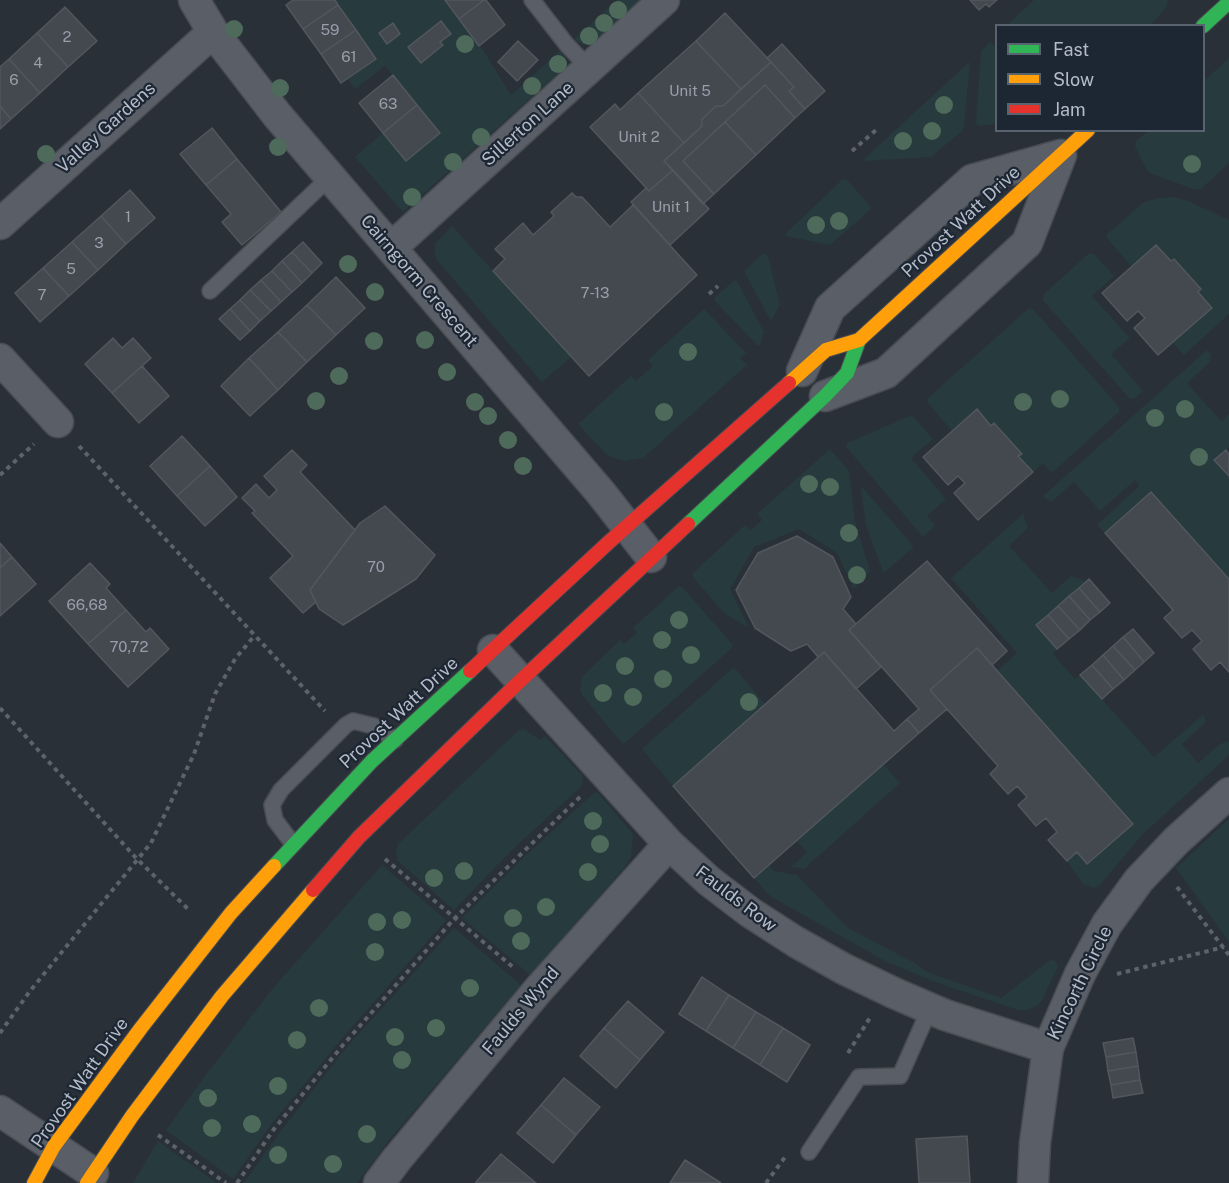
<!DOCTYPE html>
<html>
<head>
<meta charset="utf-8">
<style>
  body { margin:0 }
  #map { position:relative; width:1229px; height:1183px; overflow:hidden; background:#2a3038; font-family:"Public Sans",sans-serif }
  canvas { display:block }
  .legend { position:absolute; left:995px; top:24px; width:210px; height:108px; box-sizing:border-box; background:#1d2633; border:2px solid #59626f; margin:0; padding:8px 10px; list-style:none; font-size:18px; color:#b4bcc9 }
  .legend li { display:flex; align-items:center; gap:12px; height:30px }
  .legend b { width:30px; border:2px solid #59626f }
</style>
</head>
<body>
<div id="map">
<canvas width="1229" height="1183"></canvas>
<ul class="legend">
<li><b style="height:8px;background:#30b455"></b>Fast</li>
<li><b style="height:8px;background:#ff9f0a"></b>Slow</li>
<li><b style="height:8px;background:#e5322d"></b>Jam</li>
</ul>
</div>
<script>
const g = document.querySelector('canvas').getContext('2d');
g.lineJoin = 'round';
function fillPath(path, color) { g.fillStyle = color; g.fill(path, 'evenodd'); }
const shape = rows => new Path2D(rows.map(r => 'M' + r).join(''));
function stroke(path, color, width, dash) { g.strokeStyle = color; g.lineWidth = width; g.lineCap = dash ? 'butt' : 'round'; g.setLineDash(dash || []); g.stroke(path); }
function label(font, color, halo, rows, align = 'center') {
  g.font = font + ' "Public Sans",sans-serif'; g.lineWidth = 4.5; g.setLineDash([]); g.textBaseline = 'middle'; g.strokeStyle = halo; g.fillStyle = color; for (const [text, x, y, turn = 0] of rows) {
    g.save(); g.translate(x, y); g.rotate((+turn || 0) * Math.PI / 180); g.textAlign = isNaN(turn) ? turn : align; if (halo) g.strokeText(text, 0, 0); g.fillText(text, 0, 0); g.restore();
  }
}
const green = shape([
  [335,0,445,0,483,50,511,95,560,51,565,57,566,64,563,69,403,212,355,157,383,133,406,161,440,133,385,66,355,89,348,79,376,58],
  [617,0,641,0,593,43,583,45,575,40,574,39],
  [1034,0,1168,0,1166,8,1150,25,1007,25],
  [990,42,996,47,996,124,979,126,976,124,981,51],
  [1229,58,1229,163,1201,189,1196,190,1152,174,1147,170,1135,146,1136,141,1148,131,1204,130,1204,81],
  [968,63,970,63,964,127,962,131,931,157,862,161],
  [842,180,847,180,871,207,870,210,830,245,786,236,786,233],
  [1173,197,1188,201,1229,220,1229,314,1184,355,1173,343,1212,308,1198,292,1201,289,1174,259,1171,261,1157,245,1132,267,1107,238,1107,234,1144,202,1158,198],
  [452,226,571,357,542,382,437,260,435,253,435,244],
  [764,253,768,256,780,305,771,321,745,273,745,270],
  [1088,254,1094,254,1114,276,1092,296,1130,338,1111,354,1143,391,1134,399,1129,398,1043,300,1044,294],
  [734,281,737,281,764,332,760,345,757,345,715,301,715,297],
  [704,309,746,353,740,358,747,365,643,458,624,461,607,455,578,424,631,376,636,381,653,366,648,360],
  [1028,309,1033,309,1119,407,1119,412,1054,471,1050,471,1043,463,1033,472,1018,456,1021,454,995,423,991,426,977,410,952,431,928,403,928,398],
  [1207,350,1211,355,1210,362,1187,383,1221,421,1229,414,1229,447,1214,460,1229,476,1229,579,1151,492,1105,533,1097,525,1139,486,1135,480,1100,511,1074,482,1051,502,1043,496],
  [912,415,933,439,911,458,946,499,927,516,935,526,923,537,846,447,847,443],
  [830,449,849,471,855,522,870,571,854,589,837,553,799,529,754,547,730,589,748,626,747,627,724,613,693,577,693,573,745,525,751,530,762,520,757,514],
  [863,488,914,547,885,572,883,572,866,525,861,489],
  [1023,514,1028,528,1009,546,1052,593,1071,576,1086,581,1037,625,1057,649,1053,654,1075,679,1080,675,1154,757,1203,715,1205,718,1205,723,1182,744,1198,763,1220,744,1229,741,1229,755,1142,835,1101,884,1093,888,1083,884,1067,861,1077,852,1087,864,1132,823,997,671,1017,653,951,578],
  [678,587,682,587,733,645,732,648,625,743,622,743,582,695,580,689,582,677,620,640,624,644,637,633,633,628],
  [734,667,765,704,673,786,642,749],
  [524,729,540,740,545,736,582,775,583,781,581,787,515,847,454,910,398,861,396,853,398,844,518,731],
  [883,764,900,783,804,869,793,867,792,866,807,852,796,840],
  [595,792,600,795,633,834,631,857,624,868,530,975,462,918,525,856],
  [1229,819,1229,942,1176,868],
  [382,865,446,920,339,1042,270,1126,233,1179,166,1130,205,1076,274,987],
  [768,865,774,871,797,875,848,928,913,962,927,972,1001,998,1050,960,1055,961,1058,966,1042,1000,1038,1005,1028,1010,1018,1010,935,982,885,961,770,896,754,878],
  [454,928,521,985,390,1139,357,1183,244,1183,280,1132,346,1048],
  [158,1141,217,1183,133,1183]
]);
const building = shape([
  [293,0,335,0,338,5,303,29,286,5,293,0],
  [445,0,484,0,459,19,445,0],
  [484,0,486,0,505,25,479,46,459,19,484,0],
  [970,0,997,0,989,7,986,4,979,10,970,0],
  [338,5,356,30,321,54,303,29,338,5],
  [65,7,97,41,68,67,37,33,65,7],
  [725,13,771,62,741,89,696,41,725,13],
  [441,21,451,34,440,42,443,45,421,63,408,47,441,21],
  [393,23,400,34,387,44,379,33,393,23],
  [356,30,376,59,341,83,321,54,356,30],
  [37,33,68,67,40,93,9,59,37,33],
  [518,41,538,60,517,81,498,62,518,41],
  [696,41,741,89,723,106,716,106,702,119,702,126,684,143,638,93,696,41],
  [782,44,825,91,805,109,789,91,794,87,767,58,782,44],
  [9,59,40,93,11,119,0,106,0,67,9,59],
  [771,62,794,87,789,91,805,109,795,118,765,85,683,161,714,194,703,204,664,161,702,126,702,119,716,106,723,106,771,62],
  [393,75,417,105,383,133,359,103,393,75],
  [765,85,795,118,756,155,725,122,765,85],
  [638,93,684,143,664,161,673,170,649,191,590,127,615,104,620,110,638,93],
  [417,105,440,133,406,161,383,133,417,105],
  [0,106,11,119,0,129,0,106],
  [725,122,756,155,714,194,683,161,725,122],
  [212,128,237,159,206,185,180,154,212,128],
  [237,159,281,212,242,245,222,222,231,214,206,185,237,159],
  [673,170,709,209,670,245,631,202,646,188,649,191,673,170],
  [130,190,155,218,126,244,101,216,130,190],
  [572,193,576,197,582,197,610,227,633,205,697,275,589,376,493,271,505,259,495,249,523,223,533,235,554,216,551,212,572,193],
  [101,216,126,244,98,270,72,242,101,216],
  [72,242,98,270,69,296,43,268,72,242],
  [303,242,322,263,312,273,292,252,303,242],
  [1156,245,1171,261,1174,259,1201,289,1198,292,1212,308,1158,355,1134,328,1145,318,1138,311,1127,321,1102,293,1156,245],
  [292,252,312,273,302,283,282,261,292,252],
  [282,261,302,283,292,292,272,271,282,261],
  [43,268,69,296,40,322,15,293,43,268],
  [272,271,292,292,281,302,261,280,272,271],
  [336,277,365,308,336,335,307,305,336,277],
  [261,280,281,302,271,311,250,290,261,280],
  [250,290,271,311,260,321,240,300,250,290],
  [240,300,260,321,250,331,230,309,240,300],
  [307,305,336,335,307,362,278,332,307,305],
  [230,309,250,331,240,340,219,319,230,309],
  [278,332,307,362,278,390,249,358,278,332],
  [113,338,122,348,133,338,151,358,112,393,85,364,113,338],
  [249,358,278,390,250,416,221,386,249,358],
  [142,366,169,396,139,423,112,393,142,366],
  [977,409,991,426,994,423,1022,454,1018,456,1033,472,978,520,954,493,965,483,958,476,948,485,923,457,977,409],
  [182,436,210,466,177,496,150,466,182,436],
  [292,450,307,465,300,472,355,530,310,590,316,602,303,613,270,578,293,556,252,513,255,511,242,498,256,484,269,498,277,490,264,476,292,450],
  [1226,450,1229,454,1229,476,1214,460,1226,450],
  [210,466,237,497,205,526,177,496,210,466],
  [1151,492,1229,579,1229,672,1220,662,1211,670,1193,649,1202,641,1192,630,1182,638,1164,618,1173,610,1105,533,1151,492],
  [385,506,435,555,416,579,343,625,319,609,310,590,360,523,385,506],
  [797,536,833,557,851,597,843,609,856,624,849,630,881,667,856,689,824,652,818,657,807,644,791,651,755,628,736,590,758,553,797,536],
  [0,543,12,557,0,568,0,543],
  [12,557,36,584,0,616,0,568,12,557],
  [927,561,1007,651,992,665,977,648,930,690,947,709,919,733,907,719,919,709,849,630,927,561],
  [90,563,110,584,106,588,126,610,88,644,49,601,90,563],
  [1089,579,1110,603,1100,612,1079,588,1089,579],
  [1079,588,1100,612,1090,620,1069,596,1079,588],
  [1069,596,1090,620,1080,630,1058,606,1069,596],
  [1058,606,1080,630,1069,639,1048,615,1058,606],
  [126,610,146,632,150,628,169,649,128,687,88,644,126,610],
  [1048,615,1069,639,1057,649,1036,625,1048,615],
  [1133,629,1154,653,1144,662,1123,637,1133,629],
  [1123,637,1144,662,1135,670,1113,646,1123,637],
  [1113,646,1135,670,1124,680,1103,655,1113,646],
  [977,648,1133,824,1087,864,1077,852,1067,861,1048,840,1057,832,1046,818,1036,826,1018,805,1027,797,1017,786,1008,794,990,774,998,766,930,690,977,648],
  [824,652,894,731,907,719,919,733,754,878,673,786,824,652],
  [1103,655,1124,680,1113,689,1092,665,1103,655],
  [1092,665,1113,689,1102,699,1080,675,1092,665],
  [702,977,729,995,706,1031,679,1014,702,977],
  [729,995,756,1012,733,1048,706,1031,729,995],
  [628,1001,664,1032,640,1060,604,1028,628,1001],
  [756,1012,783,1028,760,1065,733,1048,756,1012],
  [604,1028,640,1060,616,1088,580,1056,604,1028],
  [783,1028,810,1045,787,1082,760,1065,783,1028],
  [1133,1038,1136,1052,1106,1057,1103,1043,1133,1038],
  [1136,1052,1138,1066,1108,1071,1106,1057,1136,1052],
  [1138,1066,1140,1080,1111,1085,1108,1071,1138,1066],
  [564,1078,600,1107,576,1135,541,1105,564,1078],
  [1140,1080,1143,1093,1113,1098,1111,1085,1140,1080],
  [541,1105,576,1135,553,1163,517,1133,541,1105],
  [967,1136,970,1183,919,1183,916,1139,967,1136],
  [501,1154,536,1183,478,1183,476,1182,501,1154],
  [685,1160,721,1183,670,1183,685,1160]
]);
const path = shape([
  [852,151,876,130],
  [709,294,718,286],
  [79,446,325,711],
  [0,475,34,444],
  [0,708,137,859,190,911],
  [385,859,514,968],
  [1177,887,1229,955],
  [1117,974,1224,947],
  [0,1033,30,991,151,843,194,754,215,694,235,659,255,635],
  [848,1053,871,1016],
  [158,1135,226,1183],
  [237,1183,274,1129,343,1045,454,919,582,795],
  [766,1183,785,1157]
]);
const lane = shape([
  [532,0,567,45,589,68],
  [210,291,330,177],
  [293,844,275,820,272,805,281,790,346,725,353,721,374,726,395,740],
  [809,1152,859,1077,900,1076,930,1008]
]);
const street = shape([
  [194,0,213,32,277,115,601,493,651,557],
  [0,224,213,32],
  [391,248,664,0],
  [0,359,58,422],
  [802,371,830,308,972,180,1061,155],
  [825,396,886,373,1027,243,1061,155],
  [493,650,669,844,709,881,751,913,796,942,844,969,894,993,945,1015,1048,1048],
  [0,1111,93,1173],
  [379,1183,397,1159,539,989,669,844],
  [1033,1183,1035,1143,1048,1048,1080,974,1107,924,1139,880,1176,841,1229,793]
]);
const fast = shape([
  [1203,26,1229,2],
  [688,524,825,396,847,373,859,340],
  [274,866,372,761,470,671]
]);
const slow = shape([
  [789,383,826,350,859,340,1088,130],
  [34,1183,54,1146,141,1028,231,913,274,866],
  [87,1183,132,1116,222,996,313,890]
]);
const jam = shape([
  [470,671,609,542,789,383],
  [313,890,359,837,521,680,688,524]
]);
const trees = [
  [618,10],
  [604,23],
  [234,29],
  [589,36],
  [465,44],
  [558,64],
  [532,86],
  [280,88],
  [944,105],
  [932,131],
  [481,137],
  [903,141],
  [278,147],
  [46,154],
  [453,162],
  [1192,164],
  [412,197],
  [839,221],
  [816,225],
  [348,264],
  [375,292],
  [425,340],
  [374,341],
  [688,352],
  [447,372],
  [339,376],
  [1060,399],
  [316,401],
  [475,402],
  [1023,402],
  [1185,409],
  [664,412],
  [488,416],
  [1155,418],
  [508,440],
  [1199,457],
  [523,466],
  [809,484],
  [830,487],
  [849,533],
  [857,575],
  [679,620],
  [662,640],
  [691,655],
  [625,666],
  [663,679],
  [603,693],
  [633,697],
  [749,702],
  [593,821],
  [600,844],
  [464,871],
  [588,872],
  [434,878],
  [546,907],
  [513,918],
  [402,920],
  [377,922],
  [521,941],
  [375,952],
  [470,988],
  [319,1008],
  [436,1028],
  [395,1037],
  [297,1040],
  [402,1060],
  [278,1086],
  [208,1098],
  [252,1124],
  [212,1128],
  [367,1134],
  [278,1155],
  [333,1164]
];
const numberNames = [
  ["59",330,30],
  ["2",67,37],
  ["61",349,57],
  ["4",38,63],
  ["6",14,80],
  ["Unit 5",690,91],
  ["63",388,104],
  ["Unit 2",639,137],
  ["Unit 1",671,207],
  ["1",128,217],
  ["3",99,243],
  ["5",71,269],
  ["7-13",595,293],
  ["7",42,295],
  ["70",376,567],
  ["66,68",87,605],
  ["70,72",129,647]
];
const streetNames = [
  ["Sillerton Lane",528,124,-42],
  ["Valley Gardens",106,128,-42],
  ["Provost Watt Drive",961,222,-43],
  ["Cairngorm Crescent",419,281,49],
  ["Provost Watt Drive",399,713,-43],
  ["Faulds Row",736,899,37],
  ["Kincorth Circle",1080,983,-64],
  ["Faulds Wynd",521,1011,-50],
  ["Provost Watt Drive",80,1083,-55]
];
fillPath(green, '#273a3e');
fillPath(building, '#444950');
stroke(building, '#52575f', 1.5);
stroke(lane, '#484c53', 18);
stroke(street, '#484c53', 33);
stroke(fast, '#484c53', 16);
stroke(slow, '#484c53', 16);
stroke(jam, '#484c53', 16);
stroke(path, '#5d636a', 4, [4.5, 4.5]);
stroke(lane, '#5a5e66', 15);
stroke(street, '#5a5e66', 30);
stroke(fast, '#30b455', 14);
stroke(slow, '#ff9f0a', 14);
stroke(jam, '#e5322d', 14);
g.fillStyle = '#4e6a5a';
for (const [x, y] of trees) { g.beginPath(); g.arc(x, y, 9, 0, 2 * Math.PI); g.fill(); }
label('15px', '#989fab', null, numberNames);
label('18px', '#b4bcc9', '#1d2633', streetNames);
</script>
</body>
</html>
